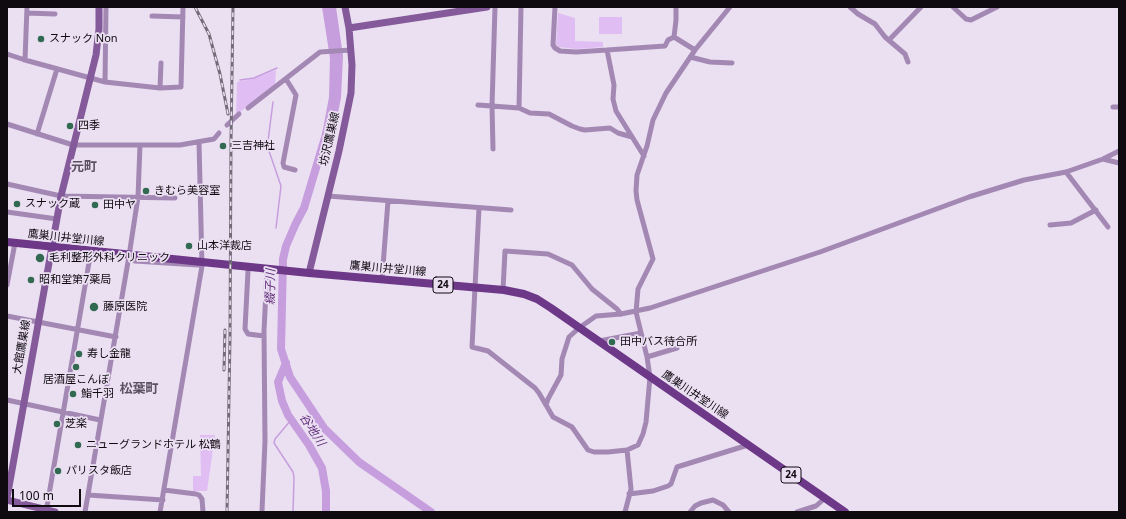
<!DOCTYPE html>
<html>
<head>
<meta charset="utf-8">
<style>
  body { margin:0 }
  #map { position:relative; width:1126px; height:519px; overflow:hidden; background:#ebdff2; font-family:"Noto Sans",sans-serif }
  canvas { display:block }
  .frame { position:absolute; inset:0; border:8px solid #0e0a10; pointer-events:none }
  .scale { position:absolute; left:12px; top:489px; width:69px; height:18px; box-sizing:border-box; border:2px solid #0e0a10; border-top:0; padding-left:5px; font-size:12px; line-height:14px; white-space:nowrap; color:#0e0a10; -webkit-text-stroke:3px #ebdff2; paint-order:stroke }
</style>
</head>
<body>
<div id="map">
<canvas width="1126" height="519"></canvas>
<div class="frame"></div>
<div class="scale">100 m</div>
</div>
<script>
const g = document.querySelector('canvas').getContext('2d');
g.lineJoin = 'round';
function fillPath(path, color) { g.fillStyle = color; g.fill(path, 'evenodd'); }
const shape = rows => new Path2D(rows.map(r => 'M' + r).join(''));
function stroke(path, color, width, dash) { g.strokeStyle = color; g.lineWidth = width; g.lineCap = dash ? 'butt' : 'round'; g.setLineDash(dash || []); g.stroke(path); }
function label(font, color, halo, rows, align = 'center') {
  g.font = font + ' "Noto Sans","Noto Sans JP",sans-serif'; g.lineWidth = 3.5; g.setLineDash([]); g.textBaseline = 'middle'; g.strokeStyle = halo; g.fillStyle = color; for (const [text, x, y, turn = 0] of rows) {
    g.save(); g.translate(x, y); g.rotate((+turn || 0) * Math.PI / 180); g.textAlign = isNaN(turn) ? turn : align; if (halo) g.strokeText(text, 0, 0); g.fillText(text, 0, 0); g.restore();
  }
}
const green = shape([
  [558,13,575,18,575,41,603,42,603,47,576,49,558,47,556,44],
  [599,17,622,17,622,34,599,34],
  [276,70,275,85,236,115,237,82,255,78],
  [200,435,215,435,207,491,193,491,193,476,201,476]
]);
const water = shape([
  [322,7,336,7,343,56,341,98,332,142,321,140,329,97,330,58]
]);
const stream = shape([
  [240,80,254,78,277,68],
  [273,102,268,141,269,151,281,186,276,228],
  [291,420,275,439,274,443,293,472,294,478,293,512]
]);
const river = shape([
  [327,131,304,208,296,223,286,246,283,259,281,349,290,377,324,428,359,462,431,512],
  [286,363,278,382,282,401,288,415,309,445,322,468,326,491,326,512]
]);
const street = shape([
  [555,7,553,45,555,48,560,51,576,52,607,50,614,85,613,99,616,111,644,156],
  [676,7,676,20,674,37,695,50],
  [850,7,858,14,875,24,885,37,905,54,908,62],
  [953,7,966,19,971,20,997,7],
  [27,13,55,14],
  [152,16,183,17],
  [889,40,921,7],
  [607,50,665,46,668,40,674,37],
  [7,54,25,60,105,82,160,88,181,87,183,7],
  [690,57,710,62,732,63],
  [25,60,27,7],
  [286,79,296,95,283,163,284,167,295,170],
  [105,82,106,7],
  [160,88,161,63],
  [478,105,519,108,521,7],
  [1113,107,1119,107],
  [248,108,320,52,351,50],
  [519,108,530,113,549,114,572,126,580,129,585,130,610,128,618,133,632,137],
  [7,124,73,145,180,145,214,139,219,133],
  [227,125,239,114],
  [37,134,57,69],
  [493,149,492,106,495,7],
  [1103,159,1119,163],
  [1066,172,1108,227],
  [7,184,61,196,175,198],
  [328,196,511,210],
  [479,208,472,347,488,351,535,388,539,393,553,417,572,427,588,450,594,452,608,452,627,450,638,445,643,434,646,422,650,377,647,357,636,312,638,289,653,259,637,200,636,191,637,175,647,146,653,120,666,93,695,50,730,7],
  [7,212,57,219],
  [1050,225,1071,223,1096,210],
  [129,256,135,261,198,265],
  [248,271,245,329,248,334,264,336],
  [382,279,388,201],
  [7,285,15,243],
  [503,290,505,251,548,254,572,265,592,289,617,309,621,314],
  [7,316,116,337],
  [599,341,641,333],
  [647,357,677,348],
  [7,400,100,420],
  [546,405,548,399,561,375,562,359,569,337,579,328,596,316,621,314,650,308,820,252,969,197,1024,180,1066,172,1103,159,1119,151],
  [164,490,196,494,199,495,202,499,203,512],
  [629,494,653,491,668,486,671,484,677,467,748,445],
  [88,495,163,500],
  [262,511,265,441,264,331,267,269],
  [46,512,91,251],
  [85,512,129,256,138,197,140,145],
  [160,512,202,266,199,142],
  [625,512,631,489,627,450],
  [690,512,695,506,701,503,713,500,723,505,729,512],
  [797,512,816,506,825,498]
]);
const secondary = shape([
  [349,28,487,7],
  [309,273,339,151,351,93,352,65,349,28,345,7],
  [7,498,61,196,96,55,99,29,99,7],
  [7,500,55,512]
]);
const primary = shape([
  [7,242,309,273,504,290,524,294,537,299,551,308,845,512]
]);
const rail = shape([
  [195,7,209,34,220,74,228,114],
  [224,370,225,330],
  [227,512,230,337,231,141,233,7]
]);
const markers = [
  [41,39,4,"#316a51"],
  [70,126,4,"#316a51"],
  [223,146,4,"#316a51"],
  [146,191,4,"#316a51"],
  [17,204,4,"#316a51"],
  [95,205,4,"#316a51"],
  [189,246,4,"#316a51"],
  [40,258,5,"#316a51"],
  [31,280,4,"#316a51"],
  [94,307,5,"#316a51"],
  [612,342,4,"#316a51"],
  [79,354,4,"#316a51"],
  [76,367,4,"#316a51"],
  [73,394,4,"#316a51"],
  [57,424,4,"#316a51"],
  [78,445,4,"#316a51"],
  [58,471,4,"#316a51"]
];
const shields = [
  [443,285,20],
  [791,475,20]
];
const shieldNames = [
  ["24",443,285],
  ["24",791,475]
];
const poiNames = [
  ["スナック Non",49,39],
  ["四季",78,126],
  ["三吉神社",231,146],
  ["きむら美容室",154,191],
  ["スナック蔵",25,204],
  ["田中ヤ",103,205],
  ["山本洋裁店",197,246],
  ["毛利整形外科クリニック",49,258],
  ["昭和堂第7薬局",39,280],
  ["藤原医院",103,307],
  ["田中バス待合所",620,342],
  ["寿し金龍",87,354],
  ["居酒屋こんぼ",76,380,"center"],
  ["鮨千羽",81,394],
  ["芝楽",65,424],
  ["ニューグランドホテル 松鶴",86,445],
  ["パリスタ飯店",66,471]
];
const streetNames = [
  ["坊沢鷹巣線",330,139,-77],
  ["鷹巣川井堂川線",66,238,6],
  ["鷹巣川井堂川線",388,269,5],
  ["大館鷹巣線",22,347,-80],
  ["鷹巣川井堂川線",695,395,34]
];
const waterNames = [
  ["綴子川",271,287,-89],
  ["谷地川",312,430,57]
];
const quarterNames = [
  ["元町",84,167],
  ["松葉町",139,389]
];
fillPath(green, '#e0bef3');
fillPath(water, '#c79edd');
stroke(stream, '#c79edd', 1.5);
stroke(river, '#c79edd', 8);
stroke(street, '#a488b4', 5);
stroke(secondary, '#845a9a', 7);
stroke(primary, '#6d3887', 8);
stroke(rail, '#736c78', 3);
stroke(rail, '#ebdff2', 1.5, [4.5]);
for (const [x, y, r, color] of markers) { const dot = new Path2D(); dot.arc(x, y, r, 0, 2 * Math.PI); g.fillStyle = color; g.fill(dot); stroke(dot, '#ebdff2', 1.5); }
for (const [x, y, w] of shields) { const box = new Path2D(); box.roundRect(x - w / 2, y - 8, w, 16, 3); g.fillStyle = '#ebdff2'; g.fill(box); stroke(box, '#0e0a10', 1); }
label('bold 10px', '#0e0a10', null, shieldNames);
label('11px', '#0e0a10', '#ebdff2', poiNames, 'left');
label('11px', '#0e0a10', '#ebdff2', streetNames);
label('italic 12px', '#63317b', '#ebdff2', waterNames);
label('bold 13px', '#5b5161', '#ebdff2', quarterNames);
</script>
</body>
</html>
